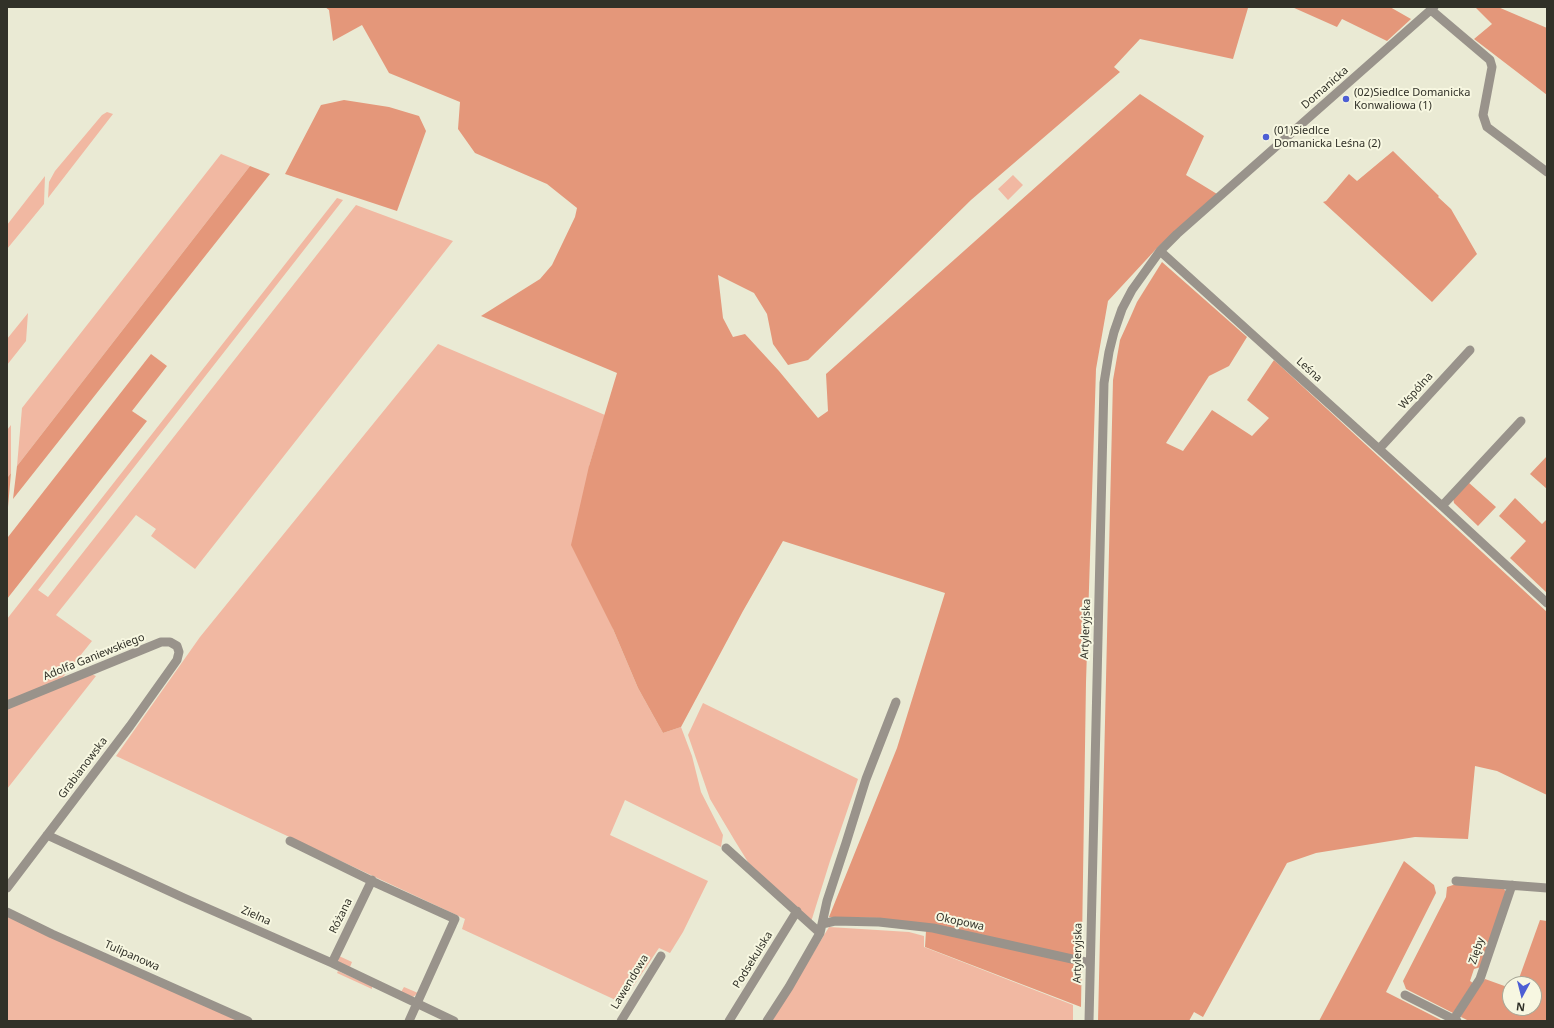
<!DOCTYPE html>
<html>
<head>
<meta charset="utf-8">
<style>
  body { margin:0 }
  #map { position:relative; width:1554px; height:1028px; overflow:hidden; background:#eaead4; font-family:"Noto Sans",sans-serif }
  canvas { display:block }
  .frame { position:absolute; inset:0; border:8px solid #313128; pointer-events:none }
  .north { position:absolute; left:1502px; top:976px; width:40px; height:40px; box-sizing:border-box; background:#f7f7e1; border:1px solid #a8a897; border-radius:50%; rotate:187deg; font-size:11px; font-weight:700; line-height:16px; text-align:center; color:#313128 }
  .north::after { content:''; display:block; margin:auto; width:14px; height:18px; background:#4d5fd4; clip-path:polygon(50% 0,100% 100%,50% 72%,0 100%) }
</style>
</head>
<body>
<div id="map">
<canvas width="1554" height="1028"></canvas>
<div class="frame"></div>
<div class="north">N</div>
</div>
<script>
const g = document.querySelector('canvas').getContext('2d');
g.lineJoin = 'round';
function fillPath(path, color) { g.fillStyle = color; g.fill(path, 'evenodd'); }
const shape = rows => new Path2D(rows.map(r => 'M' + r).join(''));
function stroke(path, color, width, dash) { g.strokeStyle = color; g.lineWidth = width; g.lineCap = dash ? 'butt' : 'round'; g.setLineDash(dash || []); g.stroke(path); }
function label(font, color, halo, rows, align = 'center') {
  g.font = font + ' "Noto Sans",sans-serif'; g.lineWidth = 4; g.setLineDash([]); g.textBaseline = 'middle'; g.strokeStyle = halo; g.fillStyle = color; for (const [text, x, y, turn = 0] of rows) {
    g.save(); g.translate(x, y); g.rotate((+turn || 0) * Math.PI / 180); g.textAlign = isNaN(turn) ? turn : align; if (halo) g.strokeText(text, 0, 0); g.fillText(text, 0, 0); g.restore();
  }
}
const green = shape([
  [107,112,113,114,48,198,49,182,55,171,102,115],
  [221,154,250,166,17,466,22,408],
  [1013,175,1023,185,1008,200,998,189],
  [45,176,44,204,7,249,7,225],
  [337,198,343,200,38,590,48,597,356,205,453,241,195,569,151,536,156,529,136,515,56,615,92,641,59,682,7,704,7,619],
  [28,313,26,341,7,365,7,339],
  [438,344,605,415,589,466,613,629,638,688,663,733,681,727,692,756,701,792,723,835,721,847,625,800,610,835,708,881,683,932,670,953,659,948,622,1003,462,929,465,919,116,756,200,637],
  [11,425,11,473,7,478,7,430],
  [89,673,96,676,7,789,7,707],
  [703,703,858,779,830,861,811,922,748,862,735,841,710,799,688,735],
  [7,914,241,1021,7,1021],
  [829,927,909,932,924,936,924,947,1073,1005,1073,1021,772,1021],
  [339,956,352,962,350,967,338,962],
  [338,971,372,986,372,989,337,973],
  [404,987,418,993,413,997,401,992]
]);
const forest = shape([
  [325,7,1245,7,1248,8,1233,59,1140,39,1114,67,1120,72,971,200,808,360,788,365,773,344,767,314,754,293,718,275,723,318,733,337,745,334,779,371,818,418,828,411,826,374,1140,94,1204,136,1186,175,1217,194,1158,247,1108,301,1096,369,1086,682,1081,1007,925,947,926,931,881,918,829,917,897,748,945,593,783,541,743,611,681,727,663,733,638,688,613,629,571,545,589,466,617,373,481,316,540,279,552,265,575,217,577,208,547,184,475,153,458,129,460,102,389,73,362,25,333,41,329,10],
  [1292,7,1390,7,1411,19,1387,41,1342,19,1337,27],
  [1475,7,1498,7,1547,28,1547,95,1474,39,1492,24],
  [344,100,389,107,419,116,426,131,397,211,285,174,321,105],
  [1393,151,1439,196,1438,197,1451,209,1477,254,1432,302,1323,202,1326,201,1349,174,1357,181],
  [250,166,270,174,13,499,17,466],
  [1162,262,1247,337,1229,366,1209,376,1166,443,1183,451,1212,410,1252,436,1269,418,1247,400,1274,360,1547,612,1547,795,1497,771,1475,766,1468,839,1415,837,1316,853,1287,863,1203,1017,1194,1012,1189,1021,1098,1021,1113,380,1120,340,1130,318,1137,302],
  [151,354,167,366,132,411,147,421,7,599,8,537],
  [1547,456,1547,489,1530,474],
  [11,473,8,507,7,508,7,478],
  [1468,482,1496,507,1478,526,1454,503,1453,498],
  [1515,498,1542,524,1547,519,1547,593,1510,558,1526,541,1499,516],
  [1404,861,1434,885,1436,893,1386,992,1443,1021,1319,1021],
  [1456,884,1503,887,1507,894,1481,967,1474,969,1470,981,1473,983,1453,1013,1406,989,1403,981,1446,897,1447,887],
  [1540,920,1547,921,1547,1021,1469,1021,1461,1017,1462,1011,1485,979,1510,988,1510,1008,1534,1008,1534,984,1517,984]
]);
const minor = shape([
  [1431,10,1490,60,1492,67,1483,115,1487,127,1547,172],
  [1160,251,1442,506,1547,603],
  [1379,449,1470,350],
  [1442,506,1521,421],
  [7,705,161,642,170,642,177,646,179,652,177,660,130,726,7,888],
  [47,835,184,898,332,963,454,1021],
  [290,841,378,884,455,919,409,1021],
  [726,848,820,933],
  [1456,881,1547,888],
  [7,912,52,934,248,1021],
  [822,924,835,921,879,922,933,928,1090,963],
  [332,963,372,880],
  [1405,995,1457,1021],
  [1454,1019,1480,979,1512,885],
  [621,1021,661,956],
  [729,1021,797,911],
  [767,1021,789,987,820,933,827,901,846,843,866,779,896,702],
  [1089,1021,1104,383,1109,352,1114,332,1122,309,1132,290,1160,251,1177,234,1434,7]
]);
const markers = [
  [1346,99,4,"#4d5fd4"],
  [1266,137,4,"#4d5fd4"]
];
const streetNames = [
  ["Domanicka",1325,88,-41],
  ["Leśna",1309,370,42],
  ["Wspólna",1416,391,-48],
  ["Artyleryjska",1086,629,-88],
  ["Adolfa Ganiewskiego",94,657,-22],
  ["Grabianowska",83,768,-53],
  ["Zielna",256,916,24],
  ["Różana",341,916,-64],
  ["Okopowa",960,922,12],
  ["Zięby",1477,951,-71],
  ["Artyleryjska",1078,953,-89],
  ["Tulipanowa",132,956,24],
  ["Podsekulska",753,960,-58],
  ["Lawendowa",630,982,-59]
];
const poiNames = [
  ["(02)Siedlce Domanicka",1354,93],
  ["Konwaliowa (1)",1354,106],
  ["(01)Siedlce",1274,131],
  ["Domanicka Leśna (2)",1274,144]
];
fillPath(green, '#f1b8a2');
fillPath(forest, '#e4977a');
stroke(minor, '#99938b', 9);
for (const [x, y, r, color] of markers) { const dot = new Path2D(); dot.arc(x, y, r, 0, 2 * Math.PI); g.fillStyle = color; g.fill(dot); stroke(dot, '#f7f7e1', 1.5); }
label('11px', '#313128', '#f7f7e1', streetNames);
label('11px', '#313128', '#f7f7e1', poiNames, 'left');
</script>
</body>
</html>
